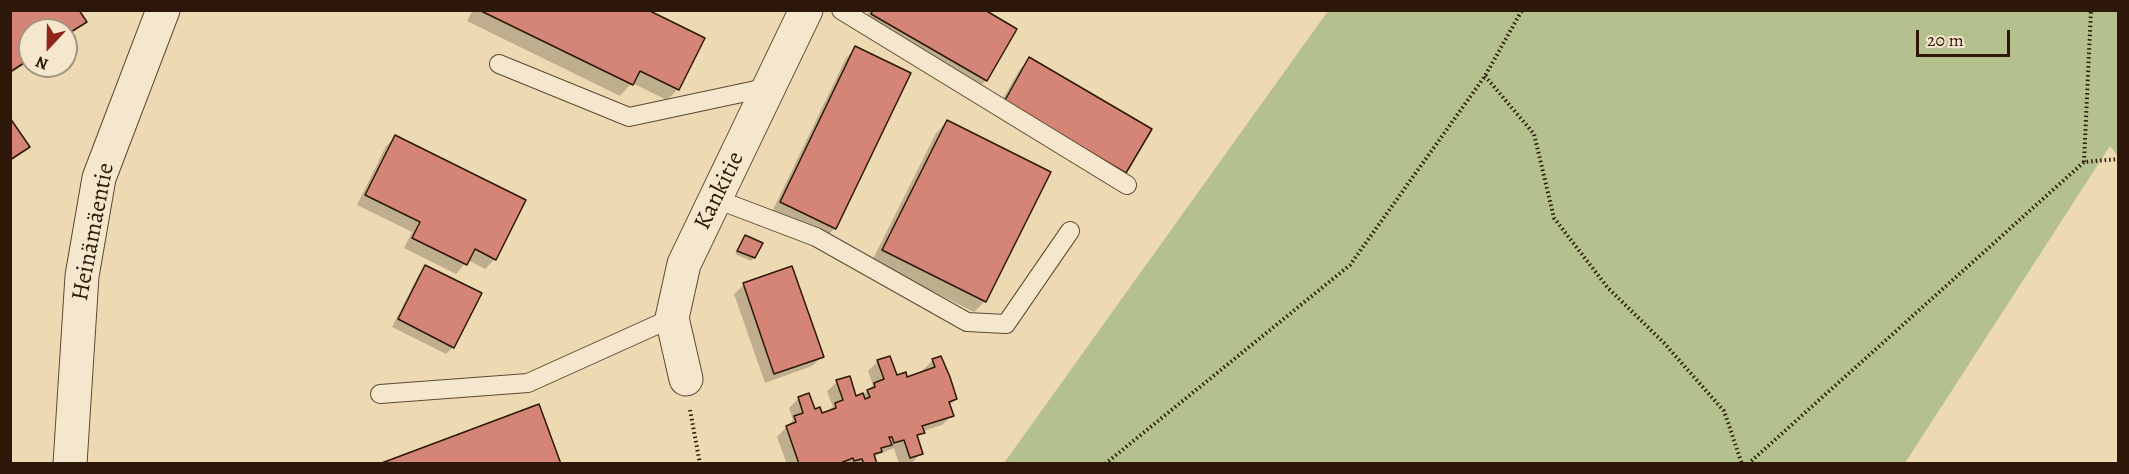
<!DOCTYPE html>
<html>
<head>
<meta charset="utf-8">
<style>
  body { margin:0 }
  #map { position:relative; width:2129px; height:474px; overflow:hidden; background:#eedab2; font-family:Alegreya,serif }
  canvas { display:block }
  .frame { position:absolute; inset:0; border:12px solid #2d1709; pointer-events:none }
  .north { position:absolute; left:18px; top:18px; width:60px; height:60px; box-sizing:border-box; background:#f4e7cd; border:2px solid #a4947f; border-radius:50%; rotate:202deg; font-size:16px; font-weight:700; line-height:24px; text-align:center; color:#2d1709 }
  .north::after { content:''; display:block; margin:auto; width:21px; height:27px; background:#8f2418; clip-path:polygon(50% 0,100% 100%,50% 72%,0 100%) }
  .scale { position:absolute; left:1916px; top:30px; width:94px; height:27px; box-sizing:border-box; border:3px solid #2d1709; border-top:0; padding-left:8px; font-size:18px; line-height:21px; white-space:nowrap; color:#2d1709; -webkit-text-stroke:4px #f4e7cd; paint-order:stroke }
</style>
</head>
<body>
<div id="map">
<canvas width="2129" height="474"></canvas>
<div class="frame"></div>
<div class="north">N</div>
<div class="scale">20 m</div>
</div>
<script>
const g = document.querySelector('canvas').getContext('2d');
g.lineJoin = 'round';
function fillPath(path, color) { g.fillStyle = color; g.fill(path, 'evenodd'); }
const shape = rows => new Path2D(rows.map(r => 'M' + r).join(''));
function stroke(path, color, width, dash) { g.strokeStyle = color; g.lineWidth = width; g.lineCap = dash ? 'butt' : 'round'; g.setLineDash(dash || []); g.stroke(path); }
function label(font, color, halo, rows, align = 'center') {
  g.font = font + ' Alegreya,serif'; g.lineWidth = 4.5; g.setLineDash([]); g.textBaseline = 'middle'; g.strokeStyle = halo; g.fillStyle = color; for (const [text, x, y, turn = 0] of rows) {
    g.save(); g.translate(x, y); g.rotate((+turn || 0) * Math.PI / 180); g.textAlign = isNaN(turn) ? turn : align; if (halo) g.strokeText(text, 0, 0); g.fillText(text, 0, 0); g.restore();
  }
}
const green = shape([
  [1328,11,2118,11,2118,157,2110,146,1905,463,1004,463]
]);
const shadow = shape([
  [10,10,85,22,66,38,66,30,30,30,30,61,10,74],
  [473,10,644,10,678,89,667,100,632,83,620,96,467,21],
  [870,10,982,10,986,80,976,90,862,24],
  [856,48,835,228,825,238,772,212,846,58],
  [1030,59,1125,172,1115,182,995,112,1020,69],
  [10,121,28,147,10,162],
  [947,122,985,301,974,312,872,261,936,133],
  [396,136,495,259,485,269,468,260,456,274,404,248,412,232,357,205,386,146],
  [745,237,754,258,751,261,735,254],
  [426,267,453,347,446,354,392,327,419,274],
  [791,268,822,357,812,366,765,383,734,294,744,285],
  [933,360,956,399,949,406,952,415,942,425,923,431,917,438,921,453,912,463,899,464,894,448,877,455,874,458,876,464,787,464,777,437,793,420,789,408,798,399,808,395,814,411,821,415,833,407,827,391,837,382,855,398,862,396,873,385,868,371,878,361,896,377,906,378,924,372,923,370]
]);
const building = shape([
  [10,10,79,10,87,22,66,35,66,30,30,30,30,59,10,72,10,10],
  [479,10,648,10,705,38,679,90,640,71,633,85,479,10],
  [873,10,985,10,1017,29,987,81,871,14,873,10],
  [855,46,911,73,836,229,780,202,855,46],
  [1029,57,1152,129,1126,173,1004,102,1029,57],
  [10,118,30,147,10,160,10,118],
  [947,120,1051,172,986,302,882,250,947,120],
  [395,135,526,200,496,260,475,249,467,265,412,238,420,222,365,195,395,135],
  [745,235,763,243,755,258,737,251,745,235],
  [425,265,482,293,454,348,398,319,425,265],
  [792,266,824,357,774,374,743,283,792,266],
  [890,356,897,375,906,372,907,377,935,367,932,359,941,356,950,377,957,399,949,402,954,416,922,426,925,433,917,435,923,454,910,458,904,440,894,443,892,437,889,437,892,445,881,448,882,452,874,454,877,464,864,464,862,459,854,461,853,458,838,464,799,464,786,426,796,422,794,416,803,413,798,397,809,393,815,409,820,407,822,413,836,408,835,403,843,400,836,380,850,376,856,396,863,393,865,399,870,397,867,390,875,387,874,383,884,379,877,360,890,356],
  [539,404,561,464,379,464,539,404]
]);
const path = shape([
  [1485,76,1534,134,1554,218,1608,288,1664,343,1724,411,1742,464],
  [2084,162,2091,10],
  [690,410,700,464],
  [1105,464,1350,265,1485,76,1522,10],
  [1748,464,2084,162,2118,159]
]);
const lane = shape([
  [841,10,1127,185],
  [499,64,629,117,770,87],
  [716,199,816,237,967,322,1006,324,1070,231],
  [380,394,528,383,672,318]
]);
const street = shape([
  [686,379,672,318,684,264,806,10],
  [70,464,82,276,99,178,163,10]
]);
const streetNames = [
  ["Kankitie",720,191,-64],
  ["Heinämäentie",94,232,-79]
];
fillPath(green, '#b4c18f');
fillPath(shadow, '#0003');
fillPath(building, '#d48575');
stroke(building, '#2d1709', 1.5);
stroke(lane, '#5d4833', 20);
stroke(street, '#5d4833', 35);
stroke(path, '#2d1709', 4, [1.5, 3]);
stroke(lane, '#f4e7cd', 18);
stroke(street, '#f4e7cd', 33);
label('24px', '#2d1709', '#f4e7cd', streetNames);
</script>
</body>
</html>
